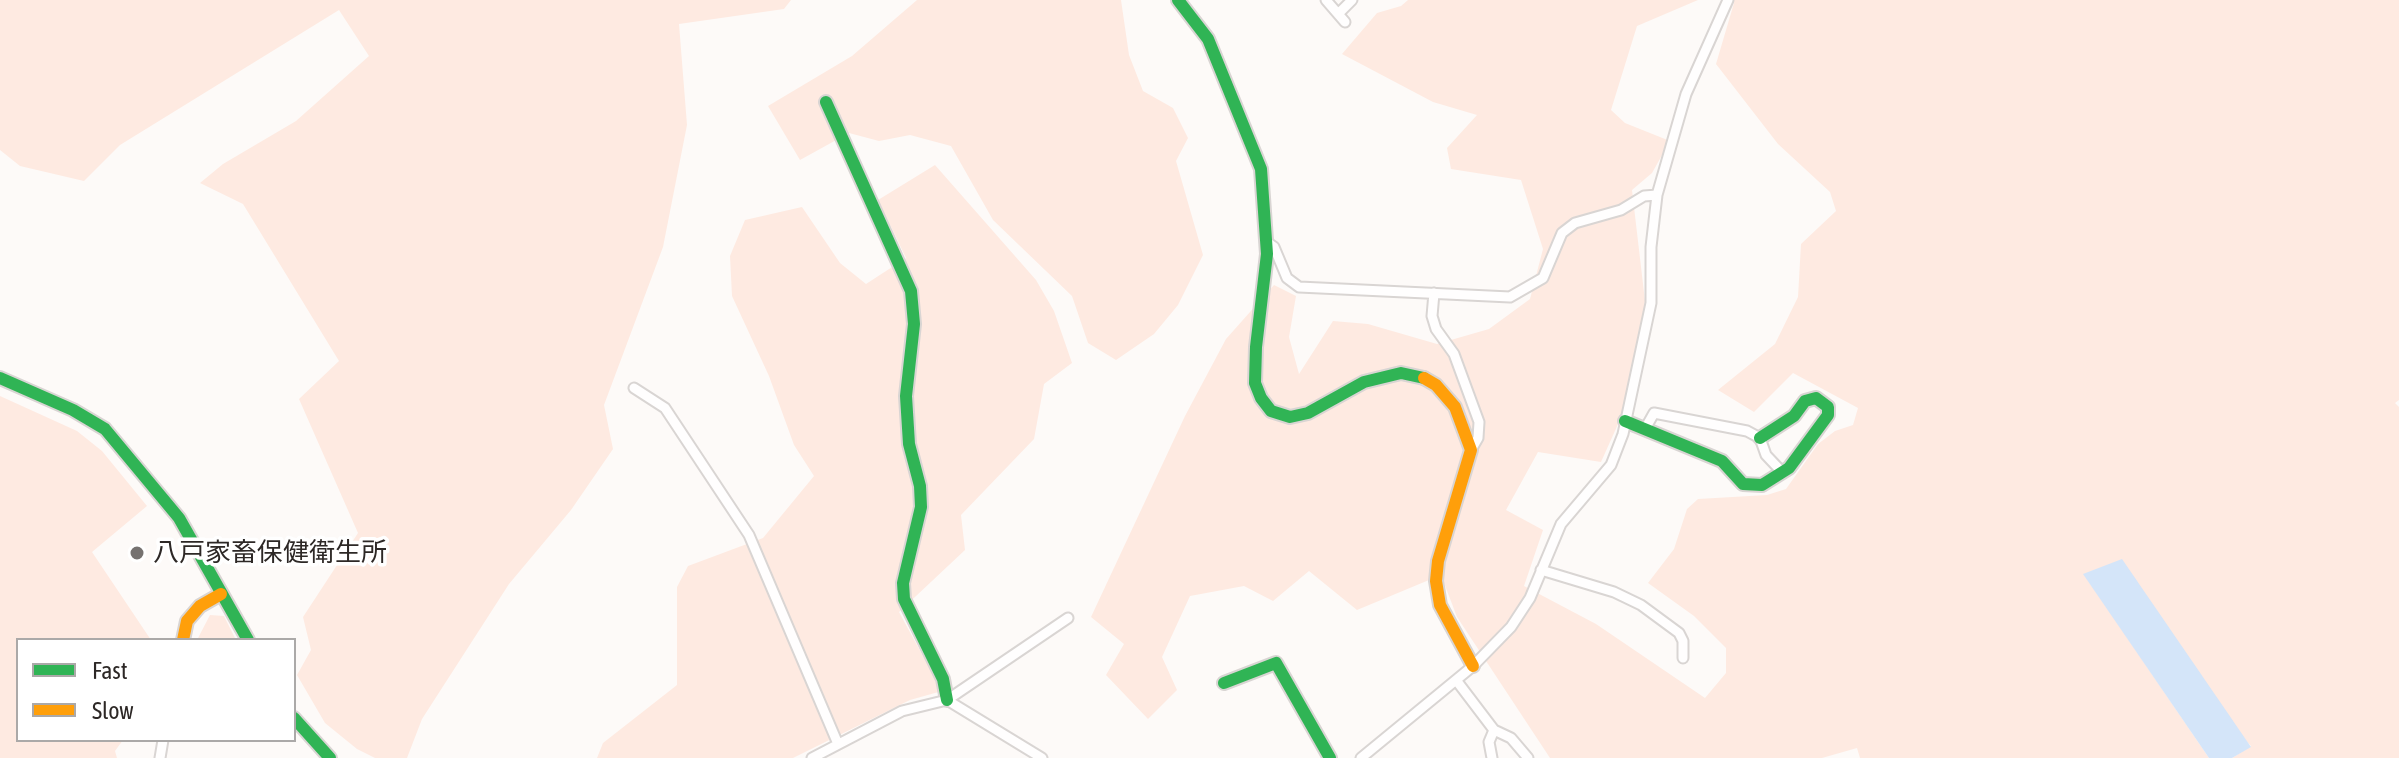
<!DOCTYPE html>
<html>
<head>
<meta charset="utf-8">
<style>
  body { margin:0 }
  #map { position:relative; width:2399px; height:758px; overflow:hidden; background:#fdfaf8; font-family:"Asap Condensed",sans-serif }
  canvas { display:block }
  .legend { position:absolute; left:16px; top:638px; width:280px; height:104px; box-sizing:border-box; background:#fff; border:2px solid #aba9a8; margin:0; padding:10px 14px; list-style:none; font-size:24px; color:#2d2826 }
  .legend li { display:flex; align-items:center; gap:16px; height:40px }
  .legend b { width:40px; border:2px solid #aba9a8 }
</style>
</head>
<body>
<div id="map">
<canvas width="2399" height="758"></canvas>
<ul class="legend">
<li><b style="height:10px;background:#30b455"></b>Fast</li>
<li><b style="height:10px;background:#ff9f0a"></b>Slow</li>
</ul>
</div>
<script>
const g = document.querySelector('canvas').getContext('2d');
g.lineJoin = 'round';
function fillPath(path, color) { g.fillStyle = color; g.fill(path, 'evenodd'); }
const shape = rows => new Path2D(rows.map(r => 'M' + r).join(''));
function stroke(path, color, width, dash) { g.strokeStyle = color; g.lineWidth = width; g.lineCap = dash ? 'butt' : 'round'; g.setLineDash(dash || []); g.stroke(path); }
function label(font, color, halo, rows, align = 'center') {
  g.font = font + ' "Asap Condensed","Noto Sans JP",sans-serif'; g.lineWidth = 7; g.setLineDash([]); g.textBaseline = 'middle'; g.strokeStyle = halo; g.fillStyle = color; for (const [text, x, y, turn = 0] of rows) {
    g.save(); g.translate(x, y); g.rotate((+turn || 0) * Math.PI / 180); g.textAlign = isNaN(turn) ? turn : align; if (halo) g.strokeText(text, 0, 0); g.fillText(text, 0, 0); g.restore();
  }
}
const green = shape([
  [0,0,791,0,784,9,679,24,687,125,663,247,604,405,613,449,571,510,509,584,422,719,407,758,375,758,357,749,325,723,297,675,311,650,303,617,358,533,299,399,339,361,243,204,200,183,223,164,296,121,369,56,339,10,120,145,84,181,20,166,0,150],
  [917,0,1121,0,1129,55,1143,91,1173,108,1188,138,1176,161,1203,255,1178,305,1154,334,1116,360,1088,343,1072,296,993,220,951,146,910,135,879,141,849,133,800,160,768,106,852,56],
  [1408,0,1698,0,1637,26,1611,110,1625,123,1670,141,1652,173,1632,190,1645,301,1632,393,1601,462,1538,452,1506,510,1543,530,1524,586,1596,624,1705,698,1726,673,1726,648,1694,616,1648,583,1674,549,1687,509,1698,499,1767,495,1786,489,1818,444,1835,431,1853,425,1858,408,1793,373,1754,412,1718,390,1775,344,1798,297,1801,244,1836,211,1830,192,1778,144,1716,64,1734,3,1732,0,2399,0,2399,400,2395,403,2399,407,2399,758,2232,758,2251,746,2084,574,2209,758,1860,758,1857,748,1822,758,1550,758,1457,617,1441,575,1357,610,1309,571,1273,601,1244,586,1190,596,1162,657,1177,690,1148,719,1106,675,1124,644,1091,617,1185,416,1226,339,1274,285,1296,296,1289,337,1299,374,1333,321,1368,324,1437,344,1489,329,1530,299,1543,249,1521,180,1451,169,1447,148,1477,115,1433,102,1342,54,1377,13,1401,6],
  [935,165,1036,280,1054,311,1072,363,1044,384,1034,439,961,515,965,550,899,612,942,691,910,700,793,758,597,758,603,743,677,685,677,587,688,566,763,538,814,476,794,445,769,376,732,296,730,256,745,220,802,207,840,263,866,284,906,258,878,200],
  [0,396,77,431,102,451,147,506,92,552,151,640,18,640,18,740,123,740,115,751,117,758,0,758],
  [210,615,224,616,236,640,197,640]
]);
const water = shape([
  [2122,559,2251,747,2232,758,2209,758,2083,574]
]);
const street = shape([
  [1326,0,1345,22],
  [1338,14,1352,0],
  [1267,242,1274,247,1287,278,1299,287,1510,297,1543,278,1562,233,1575,223,1621,210,1644,196,1657,195],
  [1434,293,1432,316,1436,329,1454,354,1479,422,1478,438,1471,450],
  [634,388,665,408,749,535,838,744],
  [1645,429,1654,413,1747,431,1760,438,1766,455,1783,473],
  [1541,570,1614,592,1641,605,1679,633,1683,641,1683,658],
  [1456,680,1494,730,1511,738,1528,758],
  [947,700,1042,758],
  [160,758,163,740],
  [812,758,902,711,947,700,1068,618],
  [1361,758,1473,666,1511,627,1530,598,1561,524,1611,465,1623,434,1651,303,1651,247,1657,195,1686,94,1728,0],
  [1492,758,1489,742,1494,730]
]);
const fast = shape([
  [1178,0,1208,39,1261,169,1267,254,1256,347,1255,383,1261,398,1271,411,1290,417,1308,413,1364,382,1401,373,1424,378],
  [826,102,911,291,914,324,906,396,909,444,920,486,921,507,903,583,904,599,943,679,947,700],
  [0,378,73,410,105,429,179,518,248,640],
  [1625,421,1722,461,1743,484,1762,485,1789,468,1828,415,1828,407,1816,398,1805,401,1794,416,1760,438],
  [1224,683,1276,663,1330,758],
  [294,718,330,758]
]);
const slow = shape([
  [1424,378,1436,385,1455,407,1471,450,1438,561,1436,581,1440,605,1473,666],
  [183,640,187,621,200,606,221,594]
]);
const markers = [
  [137,553,8,"#767270"]
];
const poiNames = [
  ["八戸家畜保健衛生所",153,553]
];
fillPath(green, '#feeae1');
fillPath(water, '#d4e5f9');
stroke(street, '#d9d5d3', 13);
stroke(fast, '#d9d5d3', 16);
stroke(slow, '#d9d5d3', 16);
stroke(street, '#fffefe', 9);
stroke(fast, '#30b455', 12);
stroke(slow, '#ff9f0a', 12);
for (const [x, y, r, color] of markers) { const dot = new Path2D(); dot.arc(x, y, r, 0, 2 * Math.PI); g.fillStyle = color; g.fill(dot); stroke(dot, '#fff', 3); }
label('26px', '#2d2826', '#fff', poiNames, 'left');
</script>
</body>
</html>
